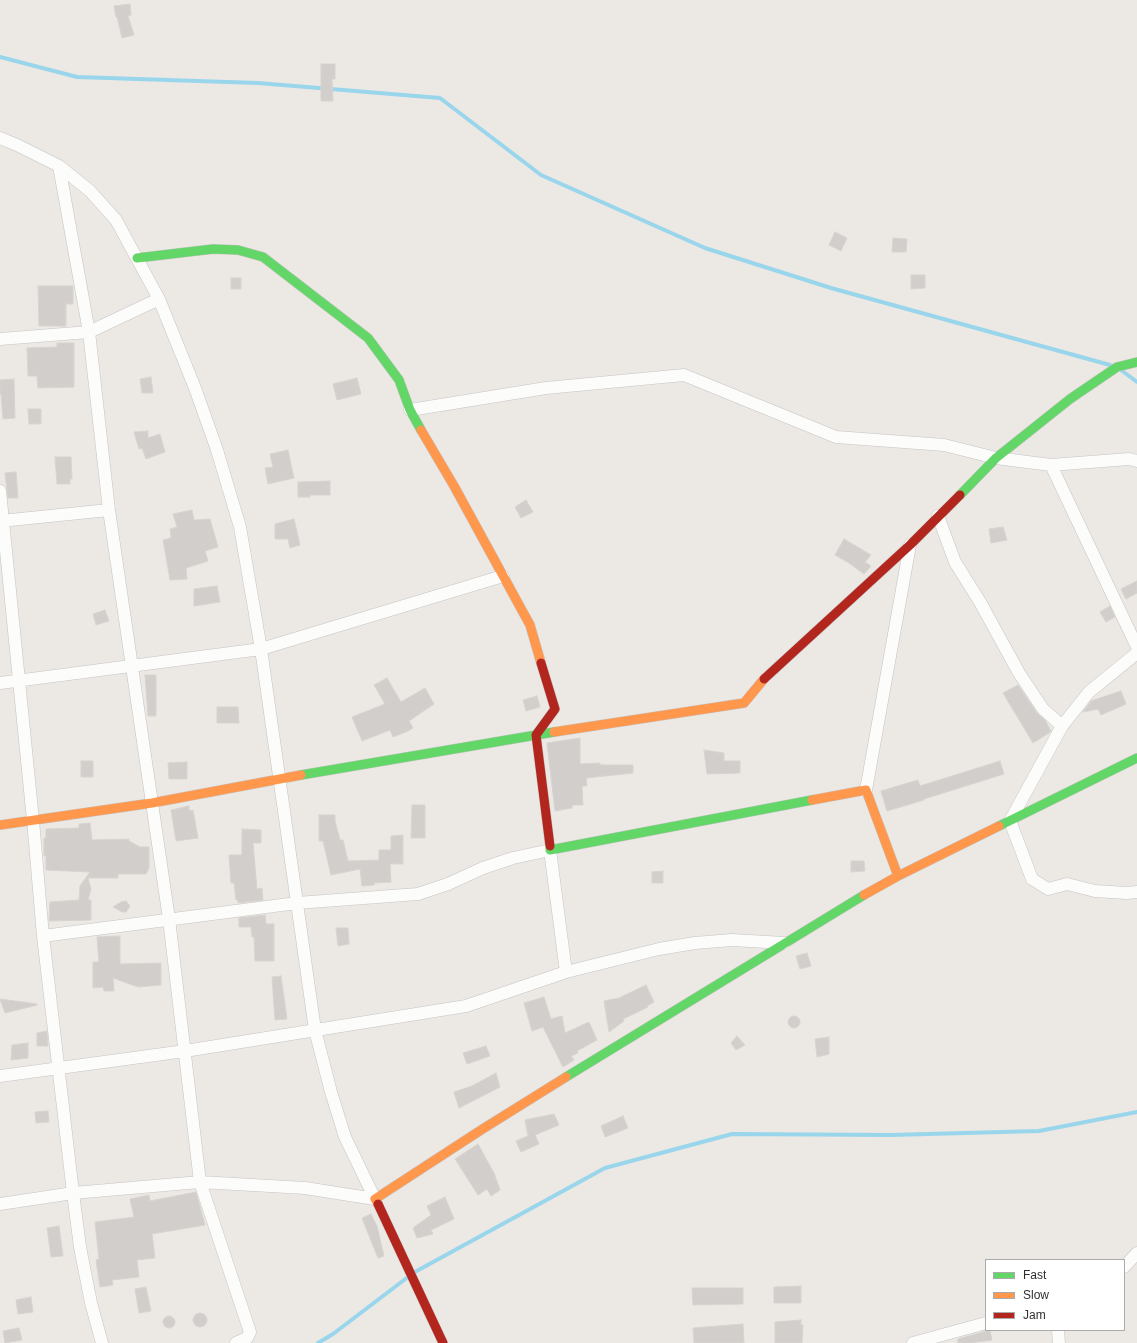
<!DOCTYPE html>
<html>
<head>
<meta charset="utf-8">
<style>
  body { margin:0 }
  #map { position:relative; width:1137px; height:1343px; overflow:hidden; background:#ece8e4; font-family:Arial,sans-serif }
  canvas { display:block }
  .legend { position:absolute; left:985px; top:1259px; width:140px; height:72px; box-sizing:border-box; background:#fff; border:1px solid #ababab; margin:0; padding:5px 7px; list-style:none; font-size:12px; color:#2e2e2e }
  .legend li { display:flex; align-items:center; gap:8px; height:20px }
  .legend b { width:20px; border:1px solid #ababab }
</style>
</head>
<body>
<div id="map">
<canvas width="1137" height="1343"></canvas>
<ul class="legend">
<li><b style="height:5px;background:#63d668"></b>Fast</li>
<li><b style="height:5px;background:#ff974d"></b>Slow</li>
<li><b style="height:5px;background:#b3261e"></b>Jam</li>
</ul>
</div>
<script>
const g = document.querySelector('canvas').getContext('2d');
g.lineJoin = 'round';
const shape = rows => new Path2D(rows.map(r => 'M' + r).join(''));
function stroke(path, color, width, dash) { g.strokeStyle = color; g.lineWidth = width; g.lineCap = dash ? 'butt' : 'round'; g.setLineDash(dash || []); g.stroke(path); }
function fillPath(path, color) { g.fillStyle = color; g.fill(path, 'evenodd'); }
const stream = shape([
  [0,57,77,77,258,83,440,98,541,175,705,248,831,288,1110,365],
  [1121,370,1137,382],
  [413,1273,605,1168,732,1134,891,1135,1039,1131,1137,1112],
  [318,1343,333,1334,408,1277]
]);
const building = shape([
  [130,4,131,15,128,16,134,35,122,38,117,17,116,17,114,6,130,4],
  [321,64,335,64,335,79,332,79,333,101,321,101,321,64],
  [835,232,847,238,841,251,829,245,835,232],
  [893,238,907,239,906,252,892,252,893,238],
  [911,275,925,275,925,288,911,289,911,275],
  [231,278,241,278,241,289,231,289,231,278],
  [38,286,73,286,73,304,66,304,66,326,39,326,38,286],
  [57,343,74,343,74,387,38,388,37,376,28,376,27,348,57,347,57,343],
  [151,377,153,393,142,393,140,379,151,377],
  [357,378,361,394,337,400,333,384,357,378],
  [14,379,15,418,3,419,1,394,0,394,0,380,14,379],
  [28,409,41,409,41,424,29,424,28,409],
  [148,431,148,438,160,434,165,452,146,459,142,448,139,449,134,432,148,431],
  [288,450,294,478,268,484,265,468,273,467,270,454,288,450],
  [55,457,71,457,72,479,70,479,70,484,57,484,55,457],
  [16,472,18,498,8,498,5,473,16,472],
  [330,481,330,495,310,495,310,497,298,497,298,482,330,481],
  [526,500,533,512,521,518,515,507,526,500],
  [192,510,194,520,210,519,218,547,205,551,208,561,186,568,187,579,170,580,163,540,171,538,170,529,177,527,173,514,192,510],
  [294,519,300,545,290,548,288,539,275,539,275,524,294,519],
  [1003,527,1007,540,991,543,989,529,1003,527],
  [844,539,871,555,865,562,871,566,864,574,849,563,835,555,844,539],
  [1137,581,1137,593,1126,599,1121,589,1137,581],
  [217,586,220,602,194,606,194,589,217,586],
  [1110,606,1115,617,1106,622,1100,612,1110,606],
  [105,610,109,621,96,625,93,614,105,610],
  [145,675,156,675,156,716,148,716,145,675],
  [387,678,401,702,425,688,434,704,409,721,413,728,408,731,393,737,390,730,362,741,352,717,385,704,374,685,387,678],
  [1018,685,1037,713,1045,720,1051,731,1049,733,1033,743,1003,693,1018,685],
  [1121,691,1126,704,1101,715,1098,709,1083,712,1091,701,1121,691],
  [537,696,540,707,526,711,523,700,537,696],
  [217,707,238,707,239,723,217,723,217,707],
  [580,738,580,764,600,763,600,765,633,765,633,773,586,778,587,786,582,786,583,805,572,805,572,808,555,811,547,743,580,738],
  [704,750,724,753,724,761,740,761,740,773,707,774,704,750],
  [81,761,93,761,93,777,81,777,81,761],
  [1000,761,1004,774,924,799,924,800,887,811,881,791,918,780,920,786,1000,761],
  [187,762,187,779,169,779,168,763,187,762],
  [412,805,425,805,425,838,411,838,412,805],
  [189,806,189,811,193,810,198,838,176,841,171,810,189,806],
  [319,815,335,815,335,821,340,840,343,840,348,861,379,860,379,850,391,850,391,836,403,835,403,864,390,864,391,882,374,883,374,885,362,886,360,869,331,875,323,841,319,841,319,815],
  [90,823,92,840,129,839,129,841,140,847,149,847,149,868,146,874,118,874,118,878,88,878,91,889,88,900,91,900,91,920,49,921,50,902,79,900,80,886,90,872,46,870,46,856,44,856,44,838,46,838,46,829,79,828,79,824,90,823],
  [242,829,261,830,261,843,253,843,257,889,262,888,263,900,238,903,238,900,236,900,234,883,231,883,229,855,242,855,242,829],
  [851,861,864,861,865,871,851,872,851,861],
  [663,871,663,883,652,883,652,872,663,871],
  [126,901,130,906,126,912,122,912,113,907,121,902,126,901],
  [265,915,266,924,274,924,274,961,255,961,254,937,252,937,251,927,239,927,239,918,265,915],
  [336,928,348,928,349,944,338,946,336,928],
  [120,936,120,964,161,963,161,985,138,987,113,978,114,991,104,991,103,987,93,988,93,962,99,962,97,937,120,936],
  [807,953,811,966,800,969,796,956,807,953],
  [281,976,287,1019,275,1020,272,977,281,976],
  [646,985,654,1002,647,1006,648,1007,623,1019,624,1021,609,1032,604,1001,619,998,646,985],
  [544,997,551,1019,562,1016,565,1033,589,1022,597,1040,577,1051,578,1053,571,1056,574,1060,563,1067,543,1027,532,1031,524,1003,544,997],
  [0,999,37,1004,37,1005,5,1013,0,999],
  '788 1022a6 6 0 1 1 12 0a6 6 0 1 1-12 0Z',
  [47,1031,48,1046,37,1046,37,1033,47,1031],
  [737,1036,745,1045,736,1050,731,1043,737,1036],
  [829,1037,829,1054,817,1057,815,1039,829,1037],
  [28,1043,28,1058,11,1060,12,1045,28,1043],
  [486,1046,490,1056,467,1064,463,1053,486,1046],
  [496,1073,500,1087,459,1108,454,1092,472,1086,496,1073],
  [48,1111,49,1122,36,1123,35,1112,48,1111],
  [554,1114,559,1125,535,1135,539,1144,521,1152,516,1141,528,1136,525,1120,554,1114],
  [623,1116,628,1128,605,1137,601,1126,623,1116],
  [478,1144,494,1173,500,1190,491,1196,487,1189,478,1195,455,1159,478,1144],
  [196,1192,205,1225,152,1234,155,1258,137,1260,139,1277,112,1280,113,1285,100,1287,96,1260,99,1259,95,1222,134,1217,130,1199,149,1195,150,1201,196,1192],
  [445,1197,454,1219,431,1230,433,1234,417,1238,413,1228,431,1215,427,1206,445,1197],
  [371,1214,377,1226,384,1256,378,1258,362,1218,371,1214],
  [59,1226,63,1256,51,1257,47,1228,59,1226],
  [801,1286,801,1303,774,1303,774,1287,801,1286],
  [146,1287,151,1311,139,1313,135,1289,146,1287],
  [692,1288,743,1288,743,1304,693,1305,692,1288],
  [31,1297,33,1312,18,1314,16,1300,31,1297],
  '193 1320a7 7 0 1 1 14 0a7 7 0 1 1-14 0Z',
  '163 1322a6 6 0 1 1 12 0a6 6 0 1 1-12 0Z',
  [801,1320,801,1325,803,1325,802,1343,775,1343,775,1322,801,1320],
  [743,1324,744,1343,694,1343,693,1328,743,1324],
  [19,1328,22,1340,5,1343,3,1331,19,1328],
  [990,1330,992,1340,969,1343,958,1343,958,1339,990,1330]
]);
const street = shape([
  [0,138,17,145,59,166,90,191,116,220,159,299,195,388,217,450,240,527,261,649,315,1030,331,1092,345,1137,375,1199],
  [59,166,89,332,109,510,169,919,200,1182,250,1332,247,1338,236,1343],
  [0,339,89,332,159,299],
  [410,410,546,388,684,375,836,437,944,445,996,458,1051,465,1129,459,1137,461],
  [1051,465,1137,647],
  [0,491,33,820,43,936,73,1193,80,1247,91,1303,102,1343],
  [938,516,955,562,980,602,1019,673,1043,709,1062,726],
  [0,521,109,510],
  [1137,653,1089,692,1062,726,1010,821,1032,879,1048,889,1067,884,1095,891,1127,893,1137,892],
  [0,683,261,649,503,576],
  [866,790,910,545],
  [43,936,297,903,418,894,448,884,483,868,513,858,550,850,566,972],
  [0,1076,185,1051,466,1006,566,972,659,949,695,943,732,940,784,943],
  [0,1204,73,1193,200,1182,305,1188,375,1199],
  [1124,1267,1137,1253],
  [1058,1330,1059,1343],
  [913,1343,986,1323]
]);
const fast = shape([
  [137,258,213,249,238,250,263,257,368,338,399,380,410,410,421,430],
  [960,495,996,458,1070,399,1117,367,1137,362],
  [301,775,554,732],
  [999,826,1137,758],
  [550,846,550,850,812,800],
  [566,1077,864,895]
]);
const slow = shape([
  [421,430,454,486,530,625,541,663],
  [554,732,744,703,764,679],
  [812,800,866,790,898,876],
  [0,825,152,803,301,775],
  [864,895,898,876,999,826],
  [378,1204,375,1199,481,1130,566,1077]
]);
const jam = shape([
  [541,663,555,709,536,735,550,846],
  [764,679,910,545,960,495],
  [378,1204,443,1343]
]);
stroke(stream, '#99d6ec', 4);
fillPath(building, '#d1cecb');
stroke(building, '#d7d4d0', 1);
stroke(street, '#c5c4c5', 13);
stroke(fast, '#c5c4c5', 10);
stroke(slow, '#c5c4c5', 10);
stroke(jam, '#c5c4c5', 10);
stroke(street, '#fcfcfb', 12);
stroke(fast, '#63d668', 9);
stroke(slow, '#ff974d', 9);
stroke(jam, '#b3261e', 9);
</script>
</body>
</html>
